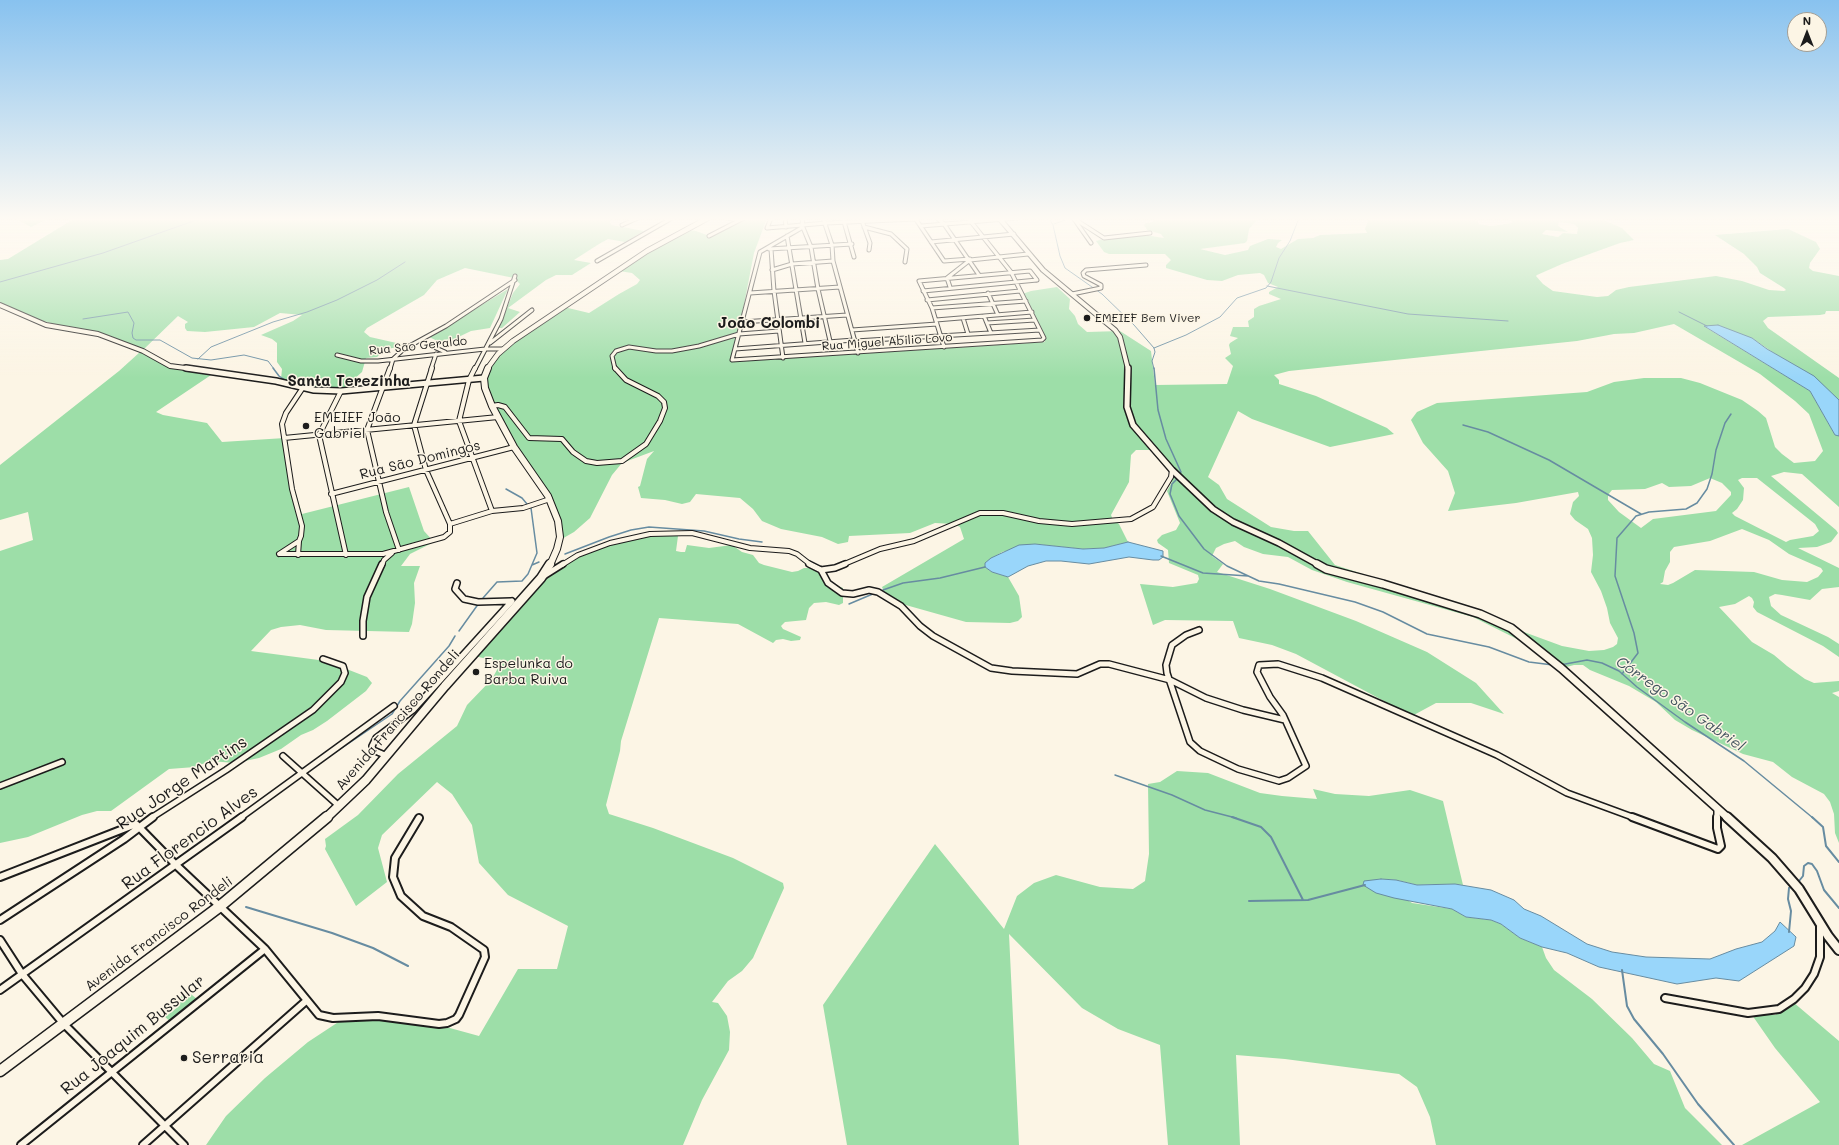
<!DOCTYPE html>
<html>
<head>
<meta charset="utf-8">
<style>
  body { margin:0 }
  #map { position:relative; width:1839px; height:1145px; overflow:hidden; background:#fcf5e5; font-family:Mali,sans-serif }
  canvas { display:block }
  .north { position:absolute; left:1787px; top:12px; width:40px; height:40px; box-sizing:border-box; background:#fcf5e5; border:1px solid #a29e95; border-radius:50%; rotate:0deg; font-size:11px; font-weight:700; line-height:16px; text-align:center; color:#1c1c1c }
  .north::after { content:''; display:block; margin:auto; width:14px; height:18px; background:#1c1c1c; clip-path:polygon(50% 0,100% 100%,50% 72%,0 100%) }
</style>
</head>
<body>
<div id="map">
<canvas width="1839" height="1145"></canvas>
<div class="north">N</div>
</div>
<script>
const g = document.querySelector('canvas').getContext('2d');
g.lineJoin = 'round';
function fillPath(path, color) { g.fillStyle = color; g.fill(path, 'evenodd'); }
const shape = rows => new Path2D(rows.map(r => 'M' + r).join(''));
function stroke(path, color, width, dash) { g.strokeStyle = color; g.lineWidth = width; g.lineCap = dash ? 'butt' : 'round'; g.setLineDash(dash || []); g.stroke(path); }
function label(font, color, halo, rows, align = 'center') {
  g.font = font + ' Mali,sans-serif'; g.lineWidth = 3; g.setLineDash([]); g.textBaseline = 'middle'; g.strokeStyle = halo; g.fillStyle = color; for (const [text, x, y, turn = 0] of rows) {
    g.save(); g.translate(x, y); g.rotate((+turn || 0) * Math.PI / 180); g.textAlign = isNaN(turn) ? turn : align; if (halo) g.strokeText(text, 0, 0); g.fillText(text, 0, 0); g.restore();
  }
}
const green = shape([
  [15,218,50,218,31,227],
  [66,218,611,218,610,223,612,225,644,231,625,242,608,239,599,244,574,260,591,263,572,275,556,275,546,280,508,308,520,312,502,328,499,328,505,312,513,293,520,284,514,278,465,268,437,280,424,295,367,328,364,332,370,337,401,344,409,344,384,350,377,357,366,358,362,372,343,389,301,388,281,379,282,369,277,362,277,343,272,339,261,335,293,321,302,315,280,313,254,327,205,332,187,331,185,328,185,324,188,322,178,316,143,350,99,333,87,330,70,328,32,318,0,303,0,260,8,259,72,220],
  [745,218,767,218,754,253,733,362,1045,342,1022,294,1031,291,1057,287,1070,299,1069,309,1075,316,1078,324,1087,332,1120,331,1151,351,1155,385,1227,384,1233,366,1225,358,1231,354,1229,345,1230,343,1238,338,1230,336,1233,327,1249,327,1248,321,1254,317,1254,309,1259,306,1281,299,1269,294,1269,292,1278,287,1268,283,1264,275,1260,273,1238,275,1222,281,1207,280,1166,268,1166,265,1171,260,1165,254,1109,254,1104,252,1096,241,1110,237,1145,235,1164,238,1161,234,1147,230,1144,225,1146,223,1153,222,1156,218,1259,218,1249,229,1247,241,1245,243,1200,249,1225,255,1248,250,1250,246,1268,239,1282,240,1278,243,1276,247,1281,249,1298,239,1313,238,1320,235,1367,233,1365,229,1369,218,1470,218,1477,221,1479,224,1491,226,1513,223,1508,218,1599,218,1622,228,1634,240,1620,243,1562,264,1537,275,1536,276,1543,284,1553,291,1597,297,1608,296,1616,290,1629,287,1716,276,1742,281,1769,290,1784,291,1786,290,1784,288,1760,273,1757,267,1744,254,1715,235,1788,229,1816,242,1820,249,1810,263,1809,268,1813,271,1839,276,1839,311,1826,311,1825,314,1820,315,1768,317,1763,321,1768,328,1839,378,1839,400,1829,391,1752,338,1705,327,1810,391,1835,435,1839,436,1839,507,1802,474,1784,472,1771,476,1836,530,1838,533,1831,542,1817,547,1798,548,1839,568,1839,587,1822,589,1810,600,1782,595,1775,594,1769,597,1771,606,1781,615,1828,637,1839,644,1839,657,1823,646,1757,612,1753,607,1754,602,1752,598,1749,596,1735,604,1719,607,1752,642,1774,655,1787,666,1805,679,1814,683,1839,681,1839,691,1832,693,1839,697,1839,843,1835,833,1834,814,1830,802,1824,794,1792,777,1773,762,1743,754,1692,730,1675,720,1656,702,1629,686,1590,670,1583,665,1574,665,1559,669,1521,641,1473,617,1347,582,1312,570,1288,557,1263,554,1244,547,1235,541,1224,544,1216,548,1212,556,1223,564,1217,572,1270,589,1356,621,1427,652,1476,683,1504,714,1471,703,1436,703,1412,716,1296,654,1272,645,1239,638,1233,621,1165,620,1153,625,1140,584,1173,587,1197,583,1199,579,1198,575,1169,563,1168,550,1158,543,1157,540,1162,535,1176,530,1180,523,1167,491,1172,482,1173,475,1162,461,1150,450,1136,450,1131,455,1129,482,1111,515,1113,520,1119,524,1128,542,1104,548,1083,549,1035,544,1002,552,985,563,985,567,992,572,1008,577,1019,596,1022,617,1018,621,1010,623,966,622,888,600,882,587,964,539,960,527,954,524,935,523,910,533,849,536,848,542,838,544,822,537,781,529,762,521,753,509,740,498,696,494,690,502,682,504,665,500,641,498,638,487,640,486,647,459,654,451,622,463,612,475,590,518,574,532,560,540,555,516,499,417,486,387,486,380,491,366,506,348,564,307,589,313,619,294,637,284,640,280,632,273,619,271,654,248,689,230,696,231,710,236],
  [1559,222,1574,224,1578,228,1577,234,1563,233,1558,237,1542,234,1546,230,1568,232,1558,226],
  [1674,324,1760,374,1795,401,1809,414,1823,451,1815,461,1794,463,1782,454,1775,447,1766,418,1758,411,1742,400,1700,383,1681,378,1644,378,1614,382,1587,392,1437,403,1417,412,1411,420,1423,443,1448,471,1455,493,1448,511,1516,503,1578,492,1579,496,1573,502,1570,514,1575,520,1588,529,1592,538,1593,555,1591,572,1601,591,1607,608,1610,623,1618,638,1617,644,1613,647,1604,650,1589,651,1562,646,1494,621,1486,614,1335,565,1308,531,1294,531,1271,527,1227,499,1219,485,1208,477,1238,411,1252,419,1330,447,1394,434,1387,428,1316,396,1279,384,1279,380,1274,375,1289,371,1577,341,1614,334,1634,333],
  [1710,478,1722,483,1731,492,1731,495,1716,511,1653,519,1641,528,1619,512,1608,500,1608,495,1612,490,1645,489,1662,483,1669,487,1691,486],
  [1742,478,1757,478,1815,524,1819,531,1813,536,1790,540,1786,542,1735,516,1732,513,1737,509,1743,500,1744,488,1738,480],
  [1742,529,1769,540,1789,554,1821,568,1823,571,1818,577,1807,582,1782,580,1754,572,1695,570,1673,583,1668,585,1660,584,1663,582,1665,571,1670,562,1670,552,1674,547,1710,541],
  [508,289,490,328,471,331,444,344,429,337],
  [140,352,145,353,170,366,214,373,156,412,163,415,207,423,222,442,285,438,291,477,302,514,409,487,424,531,434,542,410,554,401,566,420,566,414,583,415,603,412,624,409,632,326,630,300,625,281,627,271,630,251,651,326,661,367,677,372,683,366,691,327,721,313,730,301,735,281,749,259,758,235,763,210,761,195,767,169,769,111,811,97,811,82,815,28,837,0,843,0,551,33,540,28,512,0,520,0,465,119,371],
  [646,536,678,536,676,551,681,552,685,552,687,545,709,548,732,545,742,552,753,555,759,563,764,565,792,572,798,571,804,568,812,568,819,571,833,584,843,588,843,603,839,605,826,602,814,603,809,608,806,620,785,622,781,626,783,629,801,637,800,640,791,641,783,639,776,640,773,643,738,624,659,618,621,741,620,751,606,805,609,814,653,828,733,858,783,883,784,888,753,958,742,971,728,981,712,1002,718,1003,727,1016,730,1032,729,1050,702,1100,683,1145,206,1145,226,1116,265,1078,308,1042,349,1015,428,1022,479,1036,518,969,557,969,568,926,508,895,479,863,472,825,452,794,437,782,382,835,378,848,387,882,356,906,325,849,326,846,325,839,358,815,398,774,457,726,467,705,492,679,498,668,499,662,475,656,546,574,600,545],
  [1177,771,1208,773,1260,793,1282,796,1317,799,1313,789,1335,794,1369,796,1410,790,1443,801,1463,885,1455,884,1417,885,1397,880,1376,879,1412,903,1452,909,1466,917,1491,920,1501,924,1520,938,1542,947,1546,958,1554,970,1592,999,1632,1038,1654,1064,1670,1071,1685,1108,1722,1145,1436,1145,1430,1117,1417,1087,1399,1074,1285,1059,1236,1055,1240,1145,1168,1145,1160,1045,1118,1029,1082,1008,1009,934,1019,1145,847,1145,823,1005,935,844,1004,929,1017,896,1034,883,1056,875,1100,887,1133,889,1145,881,1149,854,1148,784,1160,782],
  [187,991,197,999,171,1022,165,1017,178,1007,174,1003],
  [1793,1002,1839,1041,1839,1145,1742,1145,1820,1102,1775,1048,1752,1015,1775,1015]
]);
const water = shape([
  [1718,325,1752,338,1767,349,1814,376,1839,400,1839,436,1835,435,1810,391,1704,326,1718,325],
  [1128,542,1163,551,1163,557,1159,560,1153,560,1129,557,1089,564,1061,561,1046,561,1028,566,1008,577,992,572,985,567,985,563,991,558,1019,545,1035,544,1083,549,1104,548,1128,542],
  [1381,879,1396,880,1417,885,1455,884,1491,890,1514,900,1524,909,1541,916,1587,944,1612,952,1646,957,1710,959,1736,949,1762,942,1775,931,1780,922,1796,937,1794,946,1739,981,1716,978,1677,984,1599,967,1567,953,1542,947,1520,938,1501,924,1491,920,1466,917,1452,909,1394,898,1376,893,1363,885,1364,881,1381,879]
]);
const streamFar2 = shape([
  [1049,218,1053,225,1060,256,1065,268,1102,294,1134,325,1154,348,1155,352,1152,361,1154,369],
  [1054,224,1071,218],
  [0,282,103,253,202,218],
  [1267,286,1408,314,1508,321],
  [1679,312,1707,326],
  [83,319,128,312,134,323,132,333,133,338,136,340,160,340,192,358,211,360,244,355,268,361,274,369],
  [1154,348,1186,335,1220,317,1237,298,1266,288,1271,282,1279,258,1290,241,1299,218],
  [198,359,211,347,273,322,307,312,337,300,377,280,405,262]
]);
const streamFar1 = shape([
  [273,368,279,376,288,382],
  [1154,368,1158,410,1166,439,1181,472,1180,474],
  [1463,425,1488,432,1549,460,1641,514],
  [1178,478,1172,484,1170,494,1179,516,1204,549,1227,566,1259,581,1279,584,1355,602,1383,612,1427,634,1489,647,1529,662,1553,665],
  [506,489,522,498,527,504],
  [565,554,609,537,631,530,649,527,704,531,739,539,762,542],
  [1161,556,1203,573,1248,576],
  [532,565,539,562],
  [883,590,903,583,940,578,985,567],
  [483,598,497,582,522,581,528,574,537,553,531,508],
  [849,604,875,593],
  [459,631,479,603],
  [1560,665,1587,660,1602,663,1619,671,1637,687,1685,722,1744,761,1813,818],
  [1622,674,1638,653,1634,633,1615,576,1617,538,1636,516,1649,512,1686,509,1697,503,1707,489,1712,474,1716,450,1725,423,1731,414],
  [324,760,392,714,400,701,449,646,455,636],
  [1115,775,1172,795,1205,810,1236,818]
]);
const stream = shape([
  [1232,817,1261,827,1271,837,1303,900],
  [1812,817,1823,827,1826,846,1839,862],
  [1799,881,1803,876,1804,866,1808,863,1812,864,1817,871,1824,890,1839,908],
  [1249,901,1308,900,1365,885],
  [246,907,332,933,373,948,408,966],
  [1789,932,1791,911,1788,899,1789,888,1793,886],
  [1622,970,1627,1006,1634,1019,1663,1054,1698,1104,1734,1145]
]);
const minorFar3 = shape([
  [727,218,739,220],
  [771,218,767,228,826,223,916,219],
  [785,218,786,227],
  [803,218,802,225,811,247,818,289,830,341],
  [823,218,832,245,833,261,858,353],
  [843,218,854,257],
  [861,218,870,243,869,250],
  [915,218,944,261,970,259],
  [937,218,944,224,979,275],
  [1073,218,1104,238,1150,233],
  [1074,219,1091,243],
  [622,225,638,218],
  [921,226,1017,218],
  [803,227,760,252,732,360,1042,340,1044,338,1011,272,968,218],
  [864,227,891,234,907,249,905,262],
  [709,236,744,218],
  [787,236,805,343],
  [931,242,1014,234],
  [769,249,852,244],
  [771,249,774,291,783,358],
  [970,260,1028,254],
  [597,261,672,218],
  [772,270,792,264,833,261],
  [950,287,947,278,970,260],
  [923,291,1037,280],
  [750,293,840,287],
  [988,293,998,315],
  [1072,294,1101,288,1101,285,1084,276,1083,273,1086,270,1146,265],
  [927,300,1020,291],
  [932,308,1026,301],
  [984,316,991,333],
  [963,318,968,334],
  [936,320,1032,312],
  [742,322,847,315],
  [987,323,1035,320],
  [852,330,937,324],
  [855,341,1040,330],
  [490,343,532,310],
  [944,347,932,308,919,281,1030,271,1037,280],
  [436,348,445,352],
  [735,349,854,340],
  [337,355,361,361,378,361,485,349,503,349],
  [390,369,393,359,404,349,446,326,515,280],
  [431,369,436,354],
  [475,369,501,319,515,276],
  [615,369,612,356,616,351,629,347,656,351,672,351,699,346,739,334,779,331]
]);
const minorFar2 = shape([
  [390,368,367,430,386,512,399,550],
  [432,368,414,425,426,470,450,524,492,511,523,508,550,499],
  [475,368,469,380,459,421,492,511],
  [341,391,319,435,346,555],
  [492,406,498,405,505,407,529,438,562,439,573,452,586,461,597,463,622,461,646,444,660,421,665,408,664,402,658,396,626,380,615,368],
  [284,438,498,417],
  [331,494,514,447],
  [279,554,299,541,301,536,302,526,292,489,282,424,286,413,302,389],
  [279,554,383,554,444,537,450,532,450,524],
  [298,555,299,541],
  [382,565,384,560,392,553],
  [562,565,578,555,610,543,650,534,692,533,750,548,789,551,797,554,811,565],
  [842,565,880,549,914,541,980,513,1003,513,1039,521,1072,524,1131,519,1153,507,1171,477,1172,470]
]);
const minorFar1 = shape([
  [809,564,821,570,835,568,845,564],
  [821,570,828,583,842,593,853,594,869,590,878,592,901,606,920,626,933,636,991,668,1012,671,1077,674,1100,664,1109,664,1170,680,1206,698,1243,710,1285,720],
  [544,576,563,564],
  [457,583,455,589,464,599,478,602,511,601],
  [1199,630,1186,635,1172,645,1166,665,1167,673,1190,742,1200,751,1238,769,1279,781,1288,778,1306,766,1283,715,1270,697,1257,672,1259,665,1278,664,1322,678,1497,755,1567,793,1635,818],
  [363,636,363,621,367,597,382,564],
  [283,756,339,806],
  [387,756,373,750,372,746,376,738,413,710,512,601],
  [0,786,62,762],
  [1717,809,1717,818],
  [151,818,226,770,313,710,341,682,345,673,343,666,323,659],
  [240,818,394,706]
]);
const minor = shape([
  [1632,817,1718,849,1721,846,1717,828,1717,817],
  [0,877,136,824,176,865,265,949,319,1015,333,1018,378,1016,439,1024,447,1023,456,1019,459,1015,485,957,484,950,451,927,423,916,401,896,393,877,395,858,419,818],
  [0,920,124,839,153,817],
  [0,940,22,974,63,1023,184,1145],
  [0,990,242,817],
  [1665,998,1748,1013,1779,1009,1794,999,1805,988,1814,974,1820,957,1820,927],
  [21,1145,265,949],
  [143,1145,306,1001]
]);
const tertiaryFar3 = shape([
  [999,218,1043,270,1115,330,1120,337,1128,369],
  [0,305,46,325,98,334,143,351,170,366,193,369]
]);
const tertiaryFar2 = shape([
  [186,368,276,381,314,390,341,391,484,378],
  [1128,368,1127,407,1133,425,1172,470,1213,509,1233,522,1279,543,1319,565]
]);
const tertiaryFar1 = shape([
  [1317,564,1326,569,1383,584,1480,614,1511,628,1561,668,1728,818]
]);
const tertiary = shape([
  [1727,817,1772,858,1799,889,1828,936,1839,950]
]);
const primaryFar3 = shape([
  [487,369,498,354,513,341,647,251,708,218]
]);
const primaryFar2 = shape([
  [488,368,484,378,485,388,492,406,514,447,548,496,558,521,560,537,557,549,550,565]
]);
const primaryFar1 = shape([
  [326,818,366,780,445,686,541,578,550,564]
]);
const primary = shape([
  [0,1071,219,907,327,817]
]);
const markers = [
  [1087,318,4,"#1c1c1c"],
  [306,426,4,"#1c1c1c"],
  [476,672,4,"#1c1c1c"],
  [184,1058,4,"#1c1c1c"]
];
const farPoinames = [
  ["EMEIEF Bem Viver",1095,318]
];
const farStreetnames = [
  ["Rua Miguel Abilio Lovo",887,342,-4],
  ["Rua São Geraldo",418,346,-6]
];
const poiNames = [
  ["EMEIEF João",314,418],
  ["Gabriel",314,434],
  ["Espelunka do",484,664],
  ["Barba Ruiva",484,680]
];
const streetNames = [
  ["Rua São Domingos",420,460,-14],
  ["Avenida Francisco Rondeli",398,720,-49],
  ["Avenida Francisco Rondeli",159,934,-37]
];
const farDistrictnames = [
  ["João Colombi",769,323],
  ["Santa Terezinha",349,381]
];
const waterNames = [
  ["Córrego São Gabriel",1680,704,35]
];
const nearStreetnames = [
  ["Rua Jorge Martins",182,783,-34],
  ["Rua Florencio Alves",190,838,-36],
  ["Rua Joaquim Bussular",133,1035,-39]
];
const nearPoinames = [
  ["Serraria",192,1058]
];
fillPath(green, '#9ddea8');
fillPath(water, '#99d6fa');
stroke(water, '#678ca1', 1);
stroke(streamFar2, '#678ca1', 1);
stroke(streamFar1, '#678ca1', 1.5);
stroke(stream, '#678ca1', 2);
stroke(minorFar3, '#1c1c1c', 5);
stroke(minorFar2, '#1c1c1c', 6);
stroke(minorFar1, '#1c1c1c', 8);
stroke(minor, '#1c1c1c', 10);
stroke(tertiaryFar3, '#1c1c1c', 6);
stroke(tertiaryFar2, '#1c1c1c', 8);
stroke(tertiaryFar1, '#1c1c1c', 10);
stroke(tertiary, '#1c1c1c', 12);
stroke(primaryFar3, '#1c1c1c', 6);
stroke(primaryFar2, '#1c1c1c', 8);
stroke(primaryFar1, '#1c1c1c', 11);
stroke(primary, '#1c1c1c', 13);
stroke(minorFar3, '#fcf5e5', 3);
stroke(minorFar2, '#fcf5e5', 4);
stroke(minorFar1, '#fcf5e5', 5);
stroke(minor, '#fcf5e5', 6);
stroke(tertiaryFar3, '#fcf5e5', 4);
stroke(tertiaryFar2, '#fcf5e5', 5);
stroke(tertiaryFar1, '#fcf5e5', 7);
stroke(tertiary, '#fcf5e5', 8);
stroke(primaryFar3, '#fcf5e5', 4.5);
stroke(primaryFar2, '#fcf5e5', 6);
stroke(primaryFar1, '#fcf5e5', 8);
stroke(primary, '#fcf5e5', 10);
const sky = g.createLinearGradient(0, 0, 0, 378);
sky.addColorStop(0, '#88c2ef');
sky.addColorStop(0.58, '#fefaf3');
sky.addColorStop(1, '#fefaf300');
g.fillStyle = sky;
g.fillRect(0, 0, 1839, 378);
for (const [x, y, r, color] of markers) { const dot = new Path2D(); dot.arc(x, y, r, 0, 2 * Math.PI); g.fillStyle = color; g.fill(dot); stroke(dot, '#fcf5e5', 1.5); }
label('12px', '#1c1c1c', '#fcf5e5', farPoinames, 'left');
label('12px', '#1c1c1c', '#fcf5e5', farStreetnames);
label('14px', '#1c1c1c', '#fcf5e5', poiNames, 'left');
label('14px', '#1c1c1c', '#fcf5e5', streetNames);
label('bold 15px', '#1c1c1c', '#fcf5e5', farDistrictnames);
label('italic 15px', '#42545f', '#fcf5e5', waterNames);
label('17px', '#1c1c1c', '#fcf5e5', nearStreetnames);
label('17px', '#1c1c1c', '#fcf5e5', nearPoinames, 'left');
</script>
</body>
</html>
